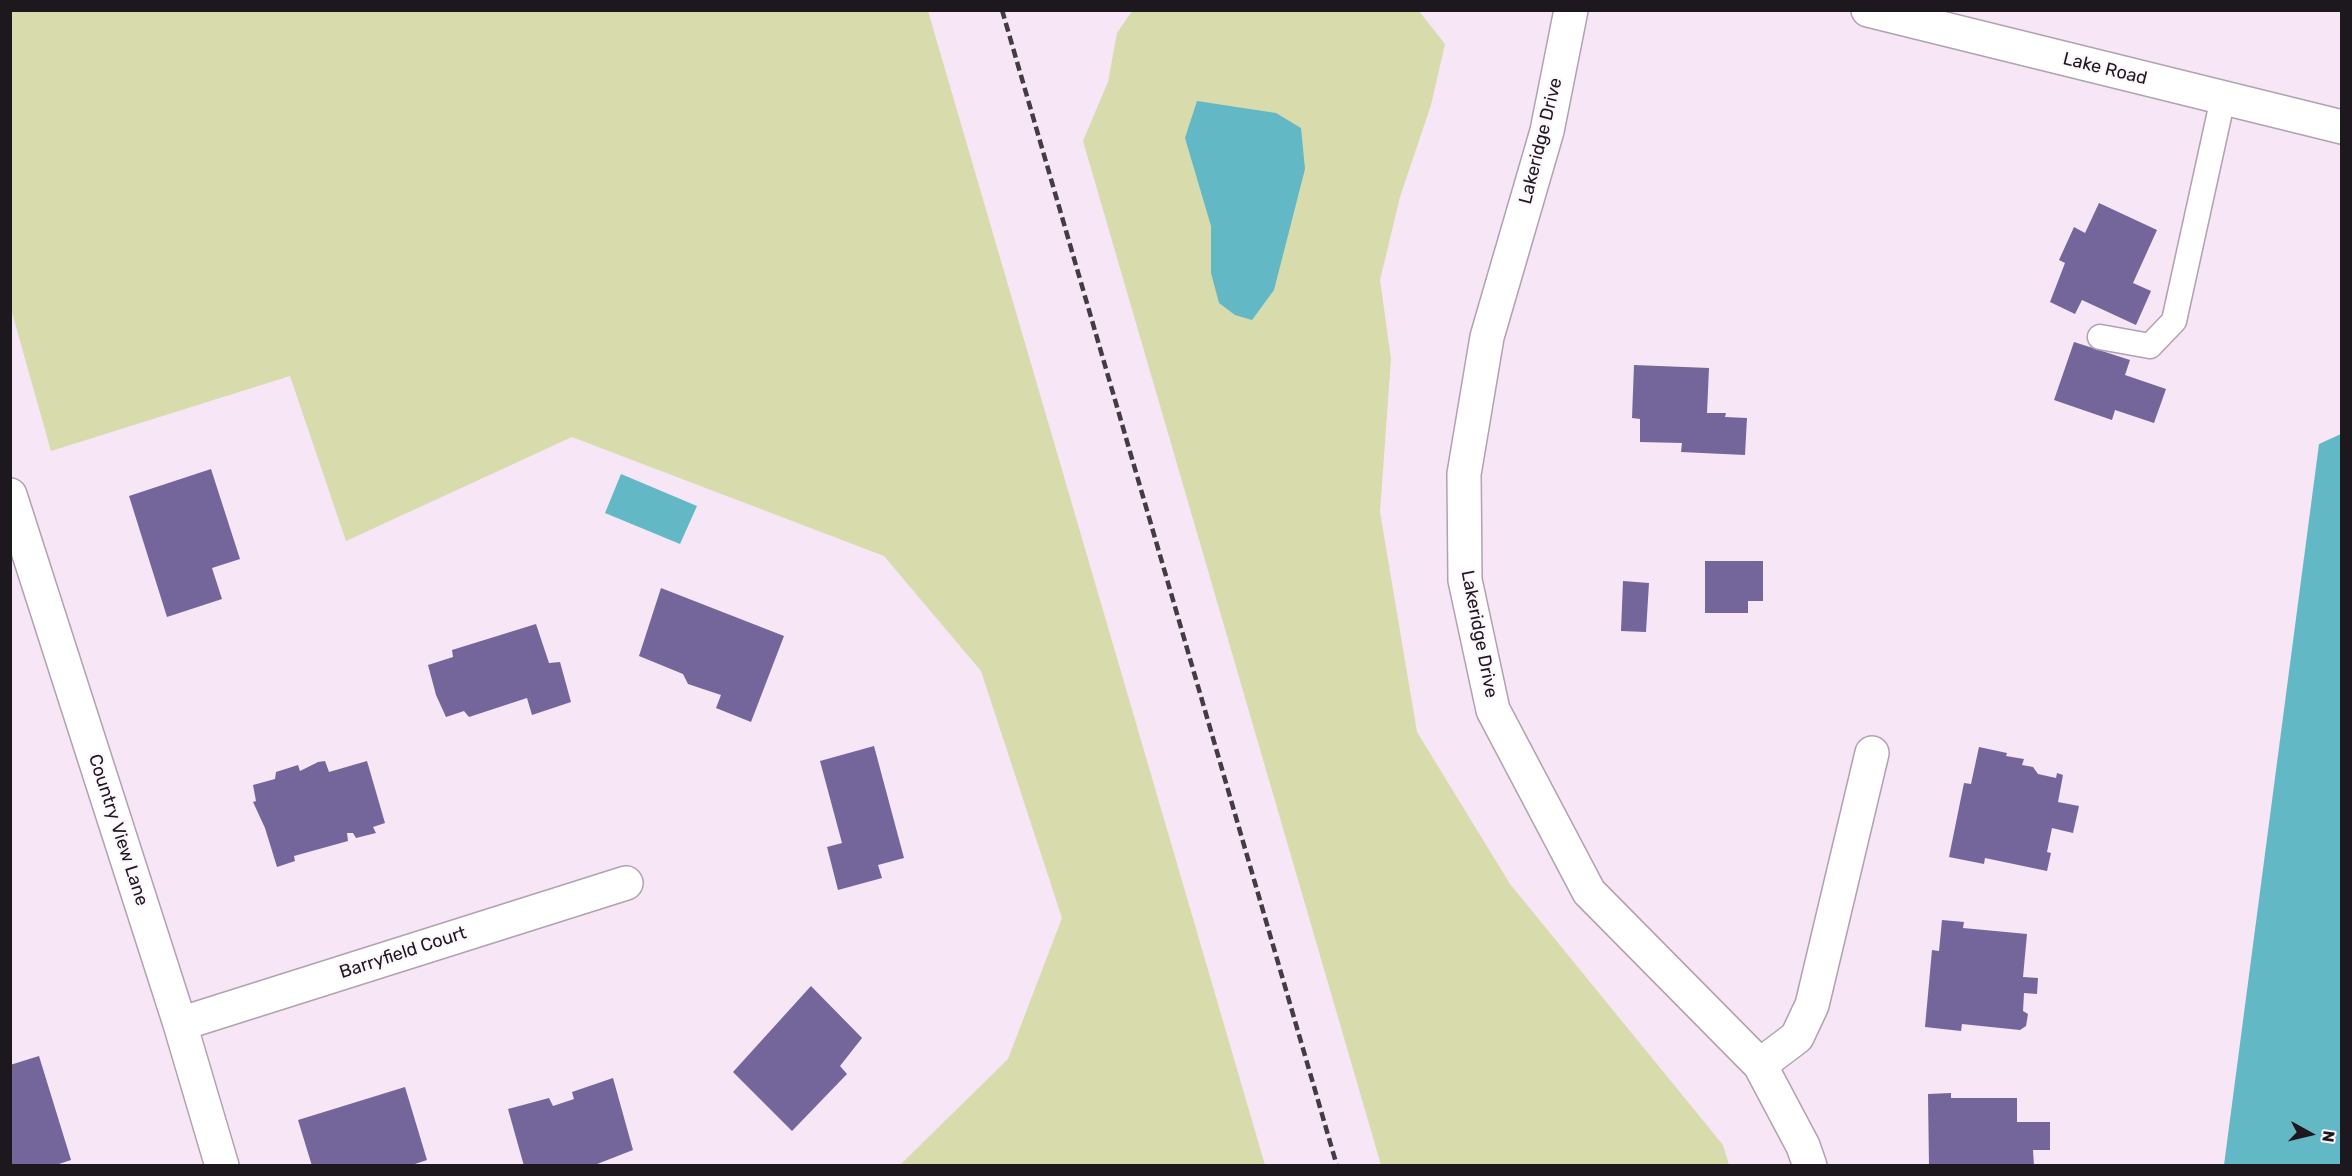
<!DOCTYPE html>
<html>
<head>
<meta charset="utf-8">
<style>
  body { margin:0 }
  #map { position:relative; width:2352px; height:1176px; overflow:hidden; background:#f6e6f6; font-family:Rubik,sans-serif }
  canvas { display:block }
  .frame { position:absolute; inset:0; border:12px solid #1d181d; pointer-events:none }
  .north { position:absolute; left:2280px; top:1104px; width:60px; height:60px; -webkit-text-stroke:4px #fdf7fd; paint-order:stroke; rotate:98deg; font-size:16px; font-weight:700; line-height:24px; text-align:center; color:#1d181d }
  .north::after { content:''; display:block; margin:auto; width:21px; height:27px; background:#1d181d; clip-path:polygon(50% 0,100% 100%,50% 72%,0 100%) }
</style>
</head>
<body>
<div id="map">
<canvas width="2352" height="1176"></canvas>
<div class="frame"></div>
<div class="north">N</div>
</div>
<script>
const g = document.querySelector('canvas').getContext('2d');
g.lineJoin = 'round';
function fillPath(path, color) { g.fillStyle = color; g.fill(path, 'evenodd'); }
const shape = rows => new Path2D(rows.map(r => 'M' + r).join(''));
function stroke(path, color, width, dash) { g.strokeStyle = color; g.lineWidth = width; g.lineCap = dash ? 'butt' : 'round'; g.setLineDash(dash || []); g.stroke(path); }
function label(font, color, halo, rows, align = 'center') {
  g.font = font + ' Rubik,sans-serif'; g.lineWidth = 4.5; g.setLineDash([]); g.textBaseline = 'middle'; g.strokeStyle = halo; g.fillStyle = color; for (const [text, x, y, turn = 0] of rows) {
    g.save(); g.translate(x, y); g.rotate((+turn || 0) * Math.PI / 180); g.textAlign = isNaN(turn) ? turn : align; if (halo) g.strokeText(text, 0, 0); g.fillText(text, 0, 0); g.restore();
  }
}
const green = shape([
  [10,11,928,11,1265,1165,900,1165,1008,1059,1062,918,981,671,884,556,572,437,346,541,290,376,51,451,11,309],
  [1132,11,1419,11,1445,44,1431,105,1400,197,1380,280,1391,359,1380,512,1417,732,1510,884,1723,1145,1729,1165,1381,1165,1083,141,1108,82,1117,33]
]);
const water = shape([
  [1197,101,1276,113,1301,128,1305,169,1274,290,1252,320,1235,315,1219,303,1211,273,1211,226,1185,138],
  [2341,434,2341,1165,2224,1165,2319,444],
  [621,474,697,506,680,544,605,513]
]);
const building = shape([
  [2099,203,2157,230,2133,283,2151,291,2136,325,2082,300,2075,314,2050,302,2065,263,2059,260,2074,227,2085,233],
  [2074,342,2130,360,2125,375,2166,389,2154,423,2115,410,2112,420,2054,400],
  [1634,365,1709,368,1707,413,1726,413,1725,417,1747,418,1745,455,1681,452,1682,443,1640,442,1640,419,1632,418],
  [211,469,240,559,212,568,222,599,167,617,129,496],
  [1705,561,1763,561,1763,601,1748,601,1748,613,1705,613],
  [1623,581,1649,583,1646,632,1621,631],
  [661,588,784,636,751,722,716,708,721,695,688,684,683,674,639,656],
  [536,624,549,663,560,662,571,702,532,715,527,698,469,717,464,711,446,717,436,695,428,665,453,657,452,650],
  [874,746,904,858,878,865,882,878,838,890,827,847,842,843,820,761],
  [1979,747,2007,753,2006,756,2024,759,2022,765,2033,767,2038,774,2056,778,2057,773,2063,775,2058,802,2079,806,2073,833,2052,828,2047,852,2051,853,2047,871,1985,858,1984,864,1949,857,1964,783,1971,784],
  [325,761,329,772,367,761,385,823,373,827,376,833,356,838,353,833,347,833,348,841,294,856,295,861,277,867,265,828,253,802,256,801,253,785,275,779,276,772,298,765,300,771,318,762],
  [1942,920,1964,922,1963,928,2027,934,2023,977,2038,978,2037,994,2024,993,2023,1011,2028,1014,2026,1026,2020,1030,1962,1024,1961,1031,1925,1027,1932,950,1939,951],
  [811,986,862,1038,840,1066,847,1074,792,1131,733,1072],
  [39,1056,71,1160,53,1166,10,1166,10,1065],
  [613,1078,633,1150,592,1166,524,1166,508,1109,549,1098,553,1106,574,1099,572,1092],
  [405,1087,427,1160,409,1166,312,1166,298,1120],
  [1951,1093,1951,1098,2017,1098,2017,1122,2050,1122,2050,1150,2033,1150,2034,1166,1929,1166,1928,1094]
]);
const service = shape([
  [2100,337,2150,346,2174,321,2223,98]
]);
const minor = shape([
  [1571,10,1547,131,1487,337,1464,474,1465,580,1493,710,1589,892,1760,1065,1803,1146,1810,1166],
  [1868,10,2342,127],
  [10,495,180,1024,222,1166],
  [180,1024,626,883],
  [1760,1065,1797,1037,1812,1005,1872,753]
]);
const rail = shape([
  [1002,10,1337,1166]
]);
const streetNames = [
  ["Lake Road",2105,69,14],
  ["Lakeridge Drive",1541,141,-76],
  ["Lakeridge Drive",1479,634,79],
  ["Country View Lane",118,830,72],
  ["Barryfield Court",403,953,-18]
];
fillPath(green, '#d8dbac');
fillPath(water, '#63b8c5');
fillPath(building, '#74659b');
stroke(service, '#b0a2b0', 27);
stroke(minor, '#b0a2b0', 36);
stroke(service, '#fff', 24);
stroke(minor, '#fff', 33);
stroke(rail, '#433c43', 4.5, [9, 4.5]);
label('18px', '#1d181d', '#fdf7fd', streetNames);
</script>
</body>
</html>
